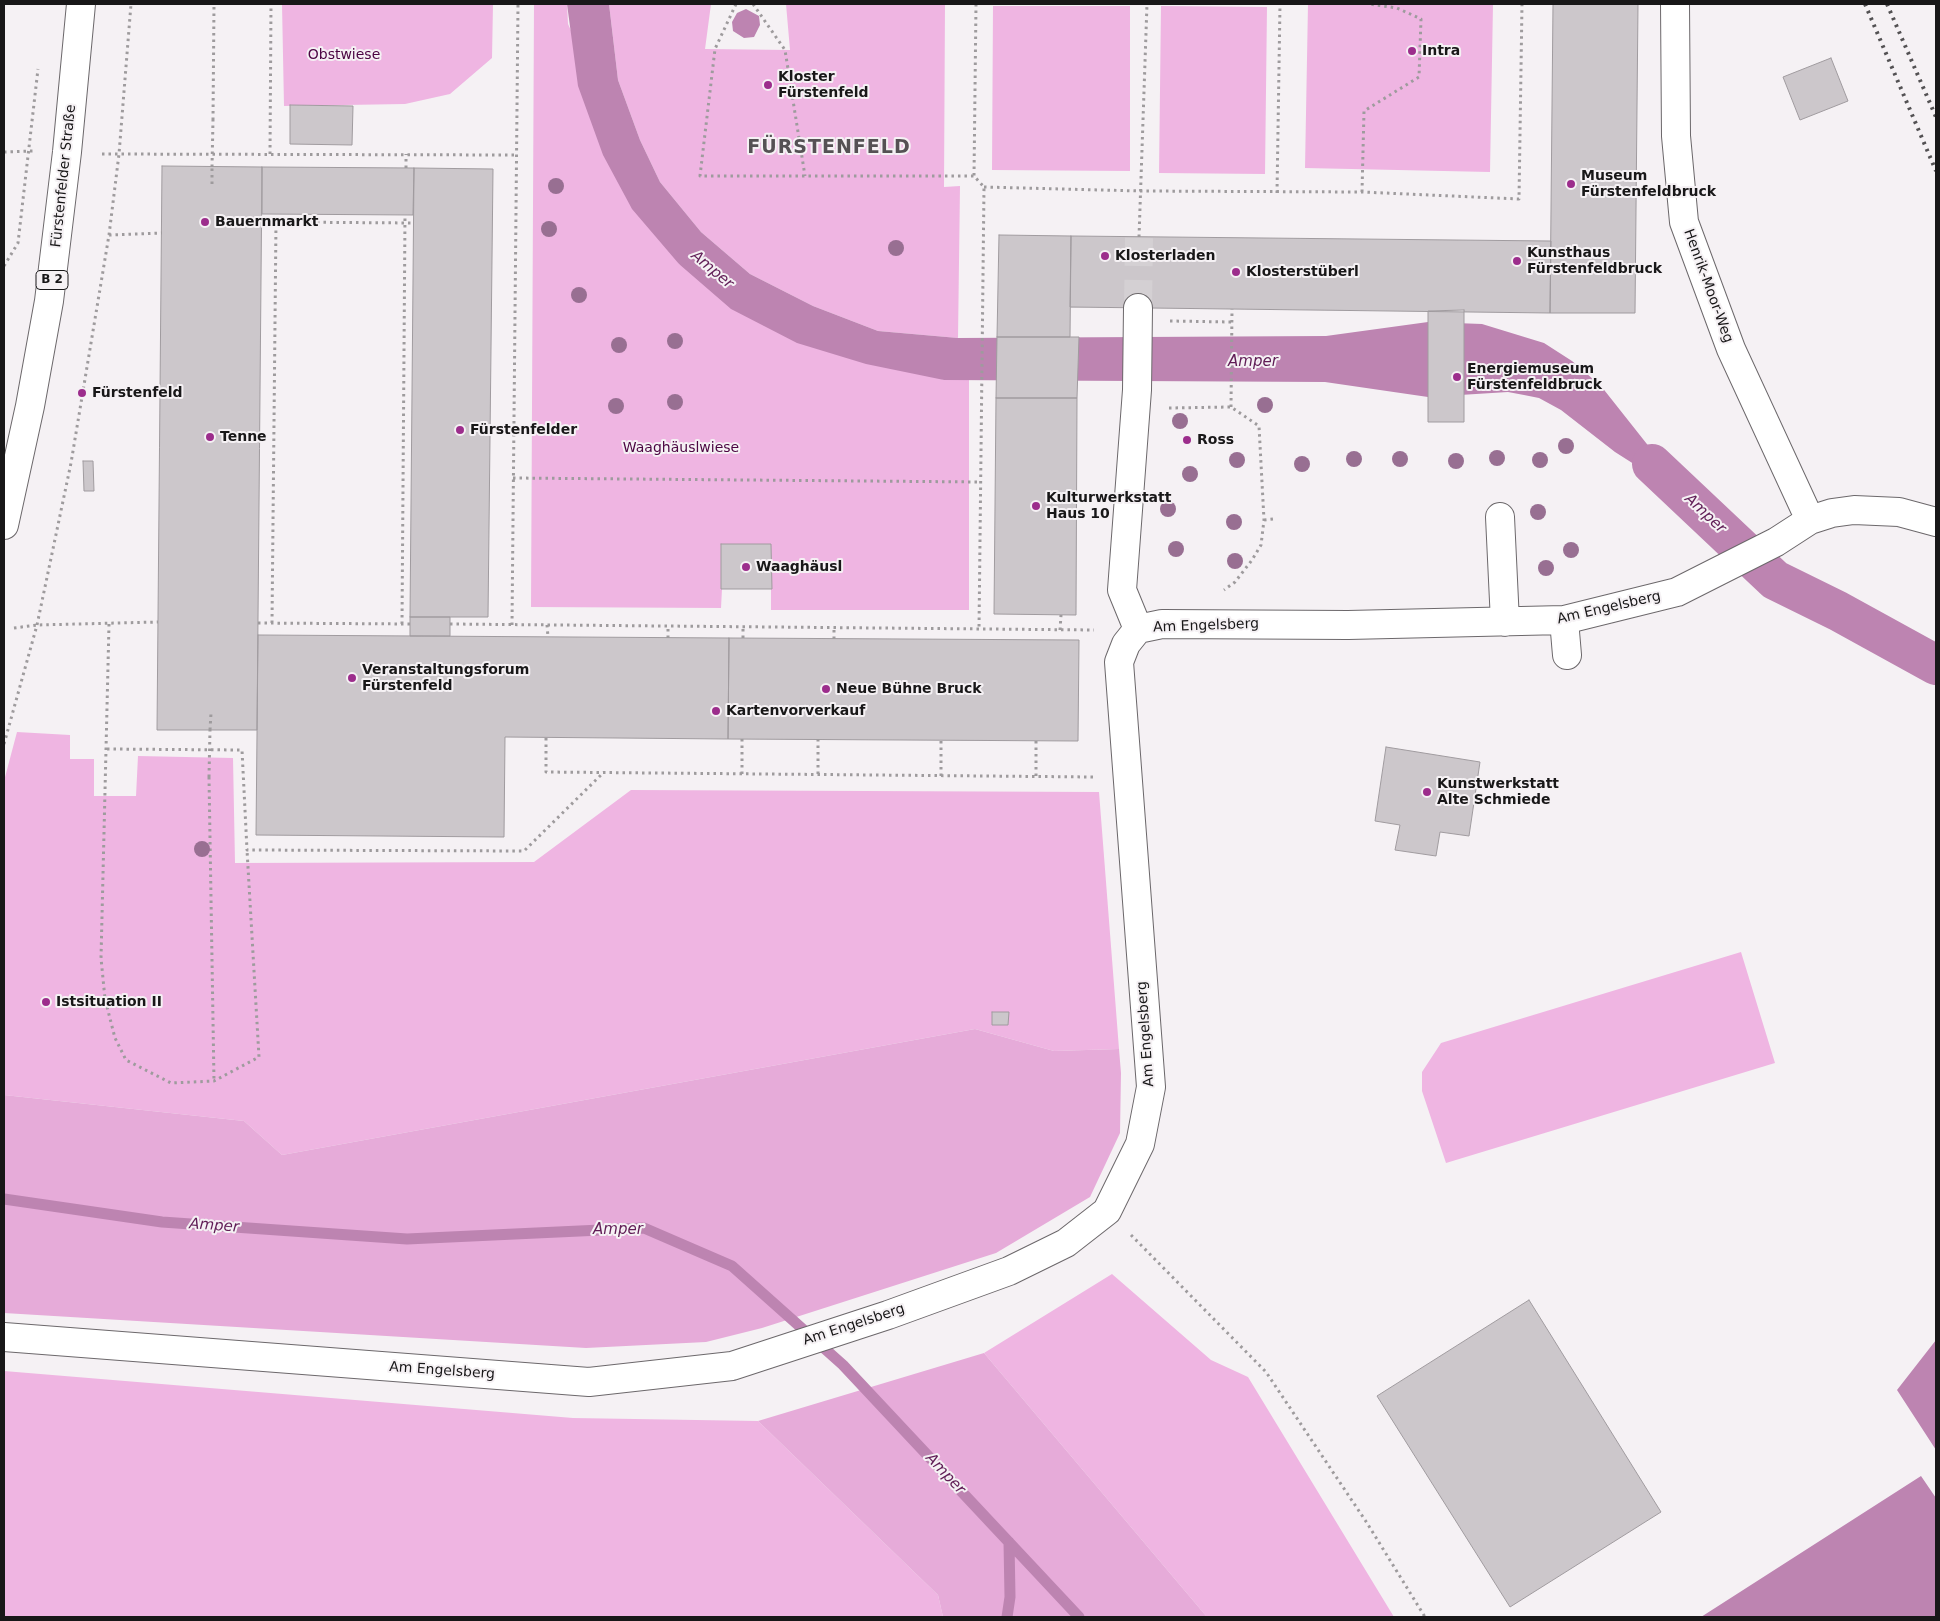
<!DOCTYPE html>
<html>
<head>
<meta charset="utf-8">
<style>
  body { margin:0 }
  #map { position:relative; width:1940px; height:1621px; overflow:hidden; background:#f5f1f4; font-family:"DejaVu Sans",sans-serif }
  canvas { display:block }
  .frame { position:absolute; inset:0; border:5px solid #181718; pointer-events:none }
</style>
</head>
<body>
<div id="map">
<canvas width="1940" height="1621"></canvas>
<div class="frame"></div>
</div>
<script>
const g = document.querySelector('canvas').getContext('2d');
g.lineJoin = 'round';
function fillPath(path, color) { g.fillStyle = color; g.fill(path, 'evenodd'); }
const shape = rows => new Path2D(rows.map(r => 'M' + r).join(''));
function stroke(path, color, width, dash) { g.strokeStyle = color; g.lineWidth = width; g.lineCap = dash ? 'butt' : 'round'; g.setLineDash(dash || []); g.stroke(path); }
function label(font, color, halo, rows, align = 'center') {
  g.font = font + ' "DejaVu Sans",sans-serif'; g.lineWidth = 4; g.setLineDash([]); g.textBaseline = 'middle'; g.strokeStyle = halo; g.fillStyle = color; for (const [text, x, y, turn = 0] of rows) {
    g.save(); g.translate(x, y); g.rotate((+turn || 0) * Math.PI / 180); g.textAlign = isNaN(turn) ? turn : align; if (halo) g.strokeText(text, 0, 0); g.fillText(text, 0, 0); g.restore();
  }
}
const green = shape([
  [282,4,493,4,492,58,450,94,405,104,284,106],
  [534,4,567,4,568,24,679,264,944,380,969,380,969,610,771,610,771,589,722,589,721,608,531,607],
  [609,4,711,4,705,49,790,50,786,4,945,4,944,187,960,186,958,338,878,331,813,306,750,274,701,232,660,182,640,140,618,80],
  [1308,4,1493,4,1490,172,1305,168],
  [993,6,1130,6,1130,171,992,170],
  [1161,6,1267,7,1265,174,1159,173],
  [17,732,70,735,70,759,94,759,94,796,136,796,138,756,233,758,235,863,534,862,631,790,1099,792,1119,1049,1054,1051,975,1029,282,1155,244,1121,4,1095,4,781],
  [1741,952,1775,1063,1446,1163,1422,1091,1422,1072,1441,1043],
  [1112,1274,1211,1360,1248,1377,1394,1617,1207,1617,984,1353],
  [4,1371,573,1418,758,1421,938,1595,943,1617,4,1617]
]);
const forest = shape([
  [975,1029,1054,1051,1119,1049,1121,1073,1120,1133,1090,1197,996,1253,762,1328,706,1342,586,1348,4,1313,4,1095,244,1121,282,1155],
  [984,1353,1207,1617,943,1617,938,1595,758,1421]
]);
const water = shape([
  [567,4,609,4,618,80,640,140,660,182,701,232,750,274,813,306,878,331,958,338,1326,336,1428,322,1482,324,1544,343,1572,361,1601,386,1692,501,1615,452,1561,410,1539,398,1524,395,1508,392,1428,397,1325,382,944,380,866,364,797,343,731,309,679,264,632,209,603,155,578,86],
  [746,9,759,16,760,25,754,37,744,38,733,31,732,22,737,13],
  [1936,1340,1936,1450,1897,1390],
  [1921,1476,1936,1498,1936,1617,1701,1617]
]);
const stream = shape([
  [4,1199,162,1222,407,1239,644,1228,732,1266,843,1365,1079,1617],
  [1007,1617,1010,1597,1009,1542]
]);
const canal = shape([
  [1652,464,1775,580,1838,611,1936,665]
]);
const building = shape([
  [1553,4,1638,4,1635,313,1550,313,1553,4],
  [1831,58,1848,101,1800,120,1783,77,1831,58],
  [290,105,353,106,352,145,290,144,290,105],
  [162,166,262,167,257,730,157,730,162,166],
  [262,167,414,168,413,215,262,214,262,167],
  [414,168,493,169,488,617,410,617,414,168],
  [999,235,1071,236,1070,337,997,337,999,235],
  [1071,236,1551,241,1550,313,1070,307,1071,236],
  [1464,310,1464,422,1428,422,1428,311,1464,310],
  [997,337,1079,337,1077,398,996,398,997,337],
  [996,398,1077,398,1076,615,994,614,996,398],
  [83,461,93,461,94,491,84,491,83,461],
  [721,544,771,544,772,589,721,589,721,544],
  [410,617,450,617,450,636,410,636,410,617],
  [258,635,729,638,728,739,505,737,504,837,256,835,258,635],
  [729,638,1079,640,1078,741,728,739,729,638],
  [1386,747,1480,762,1469,836,1440,832,1436,856,1395,850,1400,825,1375,821,1386,747],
  [992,1012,1009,1012,1008,1025,992,1025,992,1012],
  [1529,1300,1661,1512,1510,1607,1377,1396,1529,1300]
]);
const minorTunnel = shape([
  [1138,308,1139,237]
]);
const path = shape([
  [736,4,715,49,700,176,974,176],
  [753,4,785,50,805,176],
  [976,4,974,176,984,187,979,629],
  [213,120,214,4],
  [4,152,33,151],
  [102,154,516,155],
  [270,154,271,4],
  [406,168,406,154],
  [212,184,212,167],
  [984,187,1141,191,1362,192,1519,199,1522,4],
  [1362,192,1364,111,1419,77,1421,19,1397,8,1369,4],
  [1277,193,1280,4],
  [109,235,162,233],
  [1139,237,1147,4],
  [4,266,18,243,38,69],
  [1170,321,1232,322],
  [1231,407,1232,309],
  [1169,408,1231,407,1259,426,1264,520,1261,545,1252,560,1235,582,1224,590],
  [513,478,981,482],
  [1264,520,1273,519],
  [258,623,410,624],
  [272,623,276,222,414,223],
  [109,624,101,958,105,999,115,1038,126,1060,171,1083,214,1081,259,1057,247,850],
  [402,624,405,215],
  [450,624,1094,630],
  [512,625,518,4],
  [547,625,548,637],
  [14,628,37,625,158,622],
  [1060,630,1061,615],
  [668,638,668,626],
  [743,638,743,627],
  [834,639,834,628],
  [210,730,211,713],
  [546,738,546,772,1093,777],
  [742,739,742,774],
  [4,744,37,625,71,463,109,235,119,154,131,4],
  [107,749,242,750,247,850,524,851,604,772],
  [818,774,818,739],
  [941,776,941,740],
  [1036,776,1036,741],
  [209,777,214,1081],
  [1131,1235,1266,1372,1367,1523,1425,1617]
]);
const minor = shape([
  [1675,4,1676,136,1684,222,1731,349,1810,520],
  [1138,308,1137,390,1122,590,1138,629],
  [1500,517,1505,622],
  [1564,620,1567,655],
  [4,1337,589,1382,732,1366,888,1315,1009,1271,1066,1243,1107,1211,1140,1144,1151,1087,1119,662,1126,644,1138,629,1162,624,1348,625,1564,620,1677,592,1776,542,1810,520,1832,513,1854,510,1899,512,1936,522]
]);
const major = shape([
  [4,525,30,406,49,301,67,152,81,4]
]);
const rail = shape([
  [1865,4,1936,171],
  [1887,4,1936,117]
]);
const pathBridge = shape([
  [212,167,213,120],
  [209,777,210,730]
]);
const trees = [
  [556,186],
  [549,229],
  [896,248],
  [579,295],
  [675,341],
  [619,345],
  [675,402],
  [1265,405],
  [616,406],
  [1180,421],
  [1566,446],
  [1497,458],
  [1354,459],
  [1400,459],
  [1237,460],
  [1540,460],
  [1456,461],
  [1302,464],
  [1190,474],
  [1168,509],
  [1538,512],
  [1234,522],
  [1176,549],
  [1571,550],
  [1235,561],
  [1546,568],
  [202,849]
];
const markers = [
  [1412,51,5,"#9c2d8c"],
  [768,85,5,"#9c2d8c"],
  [1571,184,5,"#9c2d8c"],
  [205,222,5,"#9c2d8c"],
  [1105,256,5,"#9c2d8c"],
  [1517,261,5,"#9c2d8c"],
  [1236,272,5,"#9c2d8c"],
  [1457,377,5,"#9c2d8c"],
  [82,393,5,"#9c2d8c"],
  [460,430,5,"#9c2d8c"],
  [210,437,5,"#9c2d8c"],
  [1187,440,5,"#9c2d8c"],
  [1036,506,5,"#9c2d8c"],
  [746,567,5,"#9c2d8c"],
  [352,678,5,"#9c2d8c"],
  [826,689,5,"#9c2d8c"],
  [716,711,5,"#9c2d8c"],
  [1427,792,5,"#9c2d8c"],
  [46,1002,5,"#9c2d8c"]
];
const shields = [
  [52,280,32]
];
const shieldNames = [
  ["B 2",52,280]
];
const poiNames = [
  ["Intra",1422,51],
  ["Kloster",778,77],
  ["Fürstenfeld",778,93],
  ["Museum",1581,176],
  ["Fürstenfeldbruck",1581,192],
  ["Bauernmarkt",215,222],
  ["Kunsthaus",1527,253],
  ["Fürstenfeldbruck",1527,269],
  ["Klosterladen",1115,256],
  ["Klosterstüberl",1246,272],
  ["Energiemuseum",1467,369],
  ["Fürstenfeldbruck",1467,385],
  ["Fürstenfeld",92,393],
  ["Fürstenfelder",470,430],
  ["Tenne",220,437],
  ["Ross",1197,440],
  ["Kulturwerkstatt",1046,498],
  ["Haus 10",1046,514],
  ["Waaghäusl",756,567],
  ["Veranstaltungsforum",362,670],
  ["Fürstenfeld",362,686],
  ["Neue Bühne Bruck",836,689],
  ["Kartenvorverkauf",726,711],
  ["Kunstwerkstatt",1437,784],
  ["Alte Schmiede",1437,800],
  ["Istsituation II",56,1002]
];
const parkNames = [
  ["Obstwiese",344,55],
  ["Waaghäuslwiese",681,448]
];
const streetNames = [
  ["Fürstenfelder Straße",64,176,-84],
  ["Henrik-Moor-Weg",1708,286,70],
  ["Am Engelsberg",1609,608,-13],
  ["Am Engelsberg",1206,626,-2],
  ["Am Engelsberg",1146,1034,-94],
  ["Am Engelsberg",854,1325,-18],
  ["Am Engelsberg",442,1371,4]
];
const waterNames = [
  ["Amper",712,270,40],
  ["Amper",1253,362],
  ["Amper",1705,514,43],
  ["Amper",214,1226,4],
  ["Amper",618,1230],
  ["Amper",945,1474,47]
];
const districtNames = [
  ["FÜRSTENFELD",829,148]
];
fillPath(green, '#efb5e2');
fillPath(forest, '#e6abd9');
fillPath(water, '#bd84b1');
stroke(stream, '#bd84b1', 11);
stroke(canal, '#bd84b1', 40);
fillPath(building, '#ccc7cb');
stroke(building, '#a09b9f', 1);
stroke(minorTunnel, '#d4d0d3', 28, [28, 14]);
stroke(minor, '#6c686b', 30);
stroke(major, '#6c686b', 30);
stroke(path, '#9e9b9d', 3, [2.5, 4]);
stroke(minor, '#fff', 28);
stroke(major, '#fff', 28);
stroke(rail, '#535153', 4, [2.5, 5]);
stroke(pathBridge, '#9e9b9d', 3, [2.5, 4]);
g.fillStyle = '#986f92';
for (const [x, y] of trees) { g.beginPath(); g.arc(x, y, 8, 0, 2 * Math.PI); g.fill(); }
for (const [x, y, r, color] of markers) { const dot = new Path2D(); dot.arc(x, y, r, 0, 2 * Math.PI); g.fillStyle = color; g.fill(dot); stroke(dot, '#f5f1f4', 2); }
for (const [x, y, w] of shields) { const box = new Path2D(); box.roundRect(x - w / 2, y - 9.5, w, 19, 4); g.fillStyle = '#f5f1f4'; g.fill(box); stroke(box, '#181718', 1); }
label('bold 12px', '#181718', null, shieldNames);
label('bold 14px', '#181718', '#f5f1f4', poiNames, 'left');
label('14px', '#4b0542', '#f5f1f4', parkNames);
label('14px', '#181718', '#f5f1f4', streetNames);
label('italic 15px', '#601d56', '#f5f1f4', waterNames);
g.letterSpacing = '1px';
label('bold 19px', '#555154', '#f5f1f4', districtNames);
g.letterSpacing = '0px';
</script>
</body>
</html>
